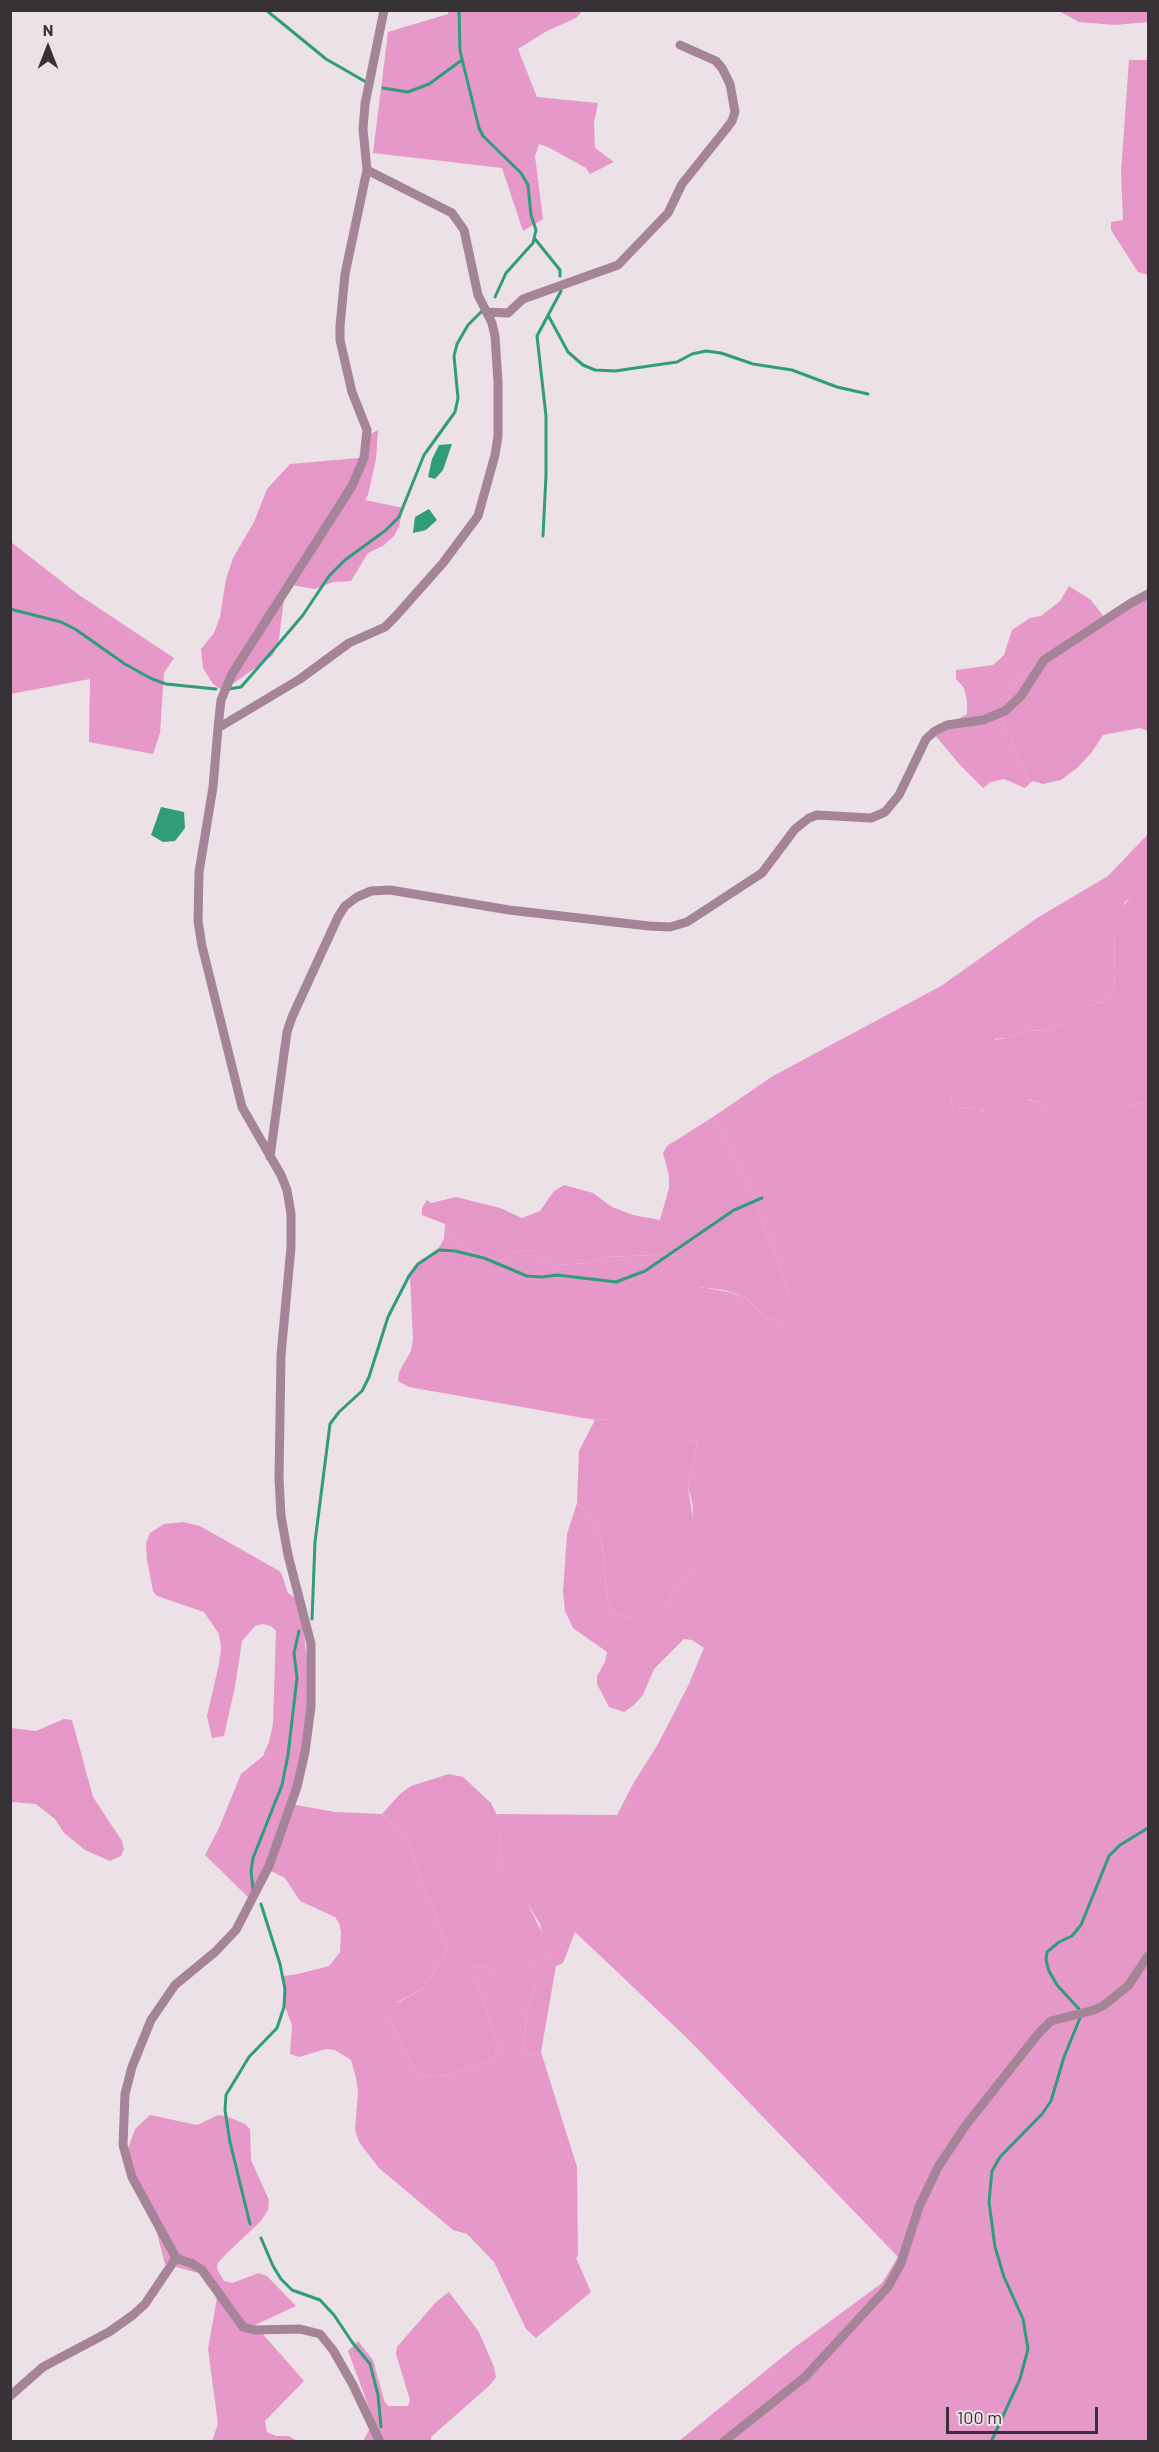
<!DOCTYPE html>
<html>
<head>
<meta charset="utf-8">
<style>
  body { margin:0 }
  #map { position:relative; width:1159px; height:2452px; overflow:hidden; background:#ece1e7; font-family:Barlow,sans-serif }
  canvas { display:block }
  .frame { position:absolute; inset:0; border:12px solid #373235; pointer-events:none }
  .north { position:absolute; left:18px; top:18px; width:60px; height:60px; -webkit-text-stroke:4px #ece1e7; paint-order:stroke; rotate:0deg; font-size:16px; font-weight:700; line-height:24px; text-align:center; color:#373235 }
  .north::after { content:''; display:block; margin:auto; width:21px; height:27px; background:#373235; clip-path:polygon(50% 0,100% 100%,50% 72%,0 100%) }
  .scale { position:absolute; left:946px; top:2407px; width:152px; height:27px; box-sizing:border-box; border:3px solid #373235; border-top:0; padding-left:8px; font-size:18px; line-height:21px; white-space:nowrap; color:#373235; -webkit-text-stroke:4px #ece1e7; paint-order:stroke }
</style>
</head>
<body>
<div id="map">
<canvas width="1159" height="2452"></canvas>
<div class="frame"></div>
<div class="north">N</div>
<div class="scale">100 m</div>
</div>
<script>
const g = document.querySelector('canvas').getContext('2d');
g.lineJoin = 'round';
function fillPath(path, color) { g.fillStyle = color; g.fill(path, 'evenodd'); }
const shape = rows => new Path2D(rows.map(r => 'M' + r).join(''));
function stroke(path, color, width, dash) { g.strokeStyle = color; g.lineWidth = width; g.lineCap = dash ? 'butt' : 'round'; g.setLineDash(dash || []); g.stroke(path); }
const green = shape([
  [449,11,582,11,576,18,547,31,518,49,537,97,598,103,594,123,595,148,614,162,590,174,586,168,550,148,539,144,535,156,543,219,523,231,502,168,373,153,388,32,448,14],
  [11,542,79,595,174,658,164,673,160,733,153,754,89,742,90,679,11,694],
  [1069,586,1091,600,1104,617,1037,663,1013,687,1001,716,1030,783,1025,788,1004,779,991,782,983,788,960,765,930,729,945,722,958,719,967,714,967,701,964,688,956,679,956,670,993,665,1004,655,1012,630,1030,618,1041,616,1060,601],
  [1148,834,1148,881,1125,902,1114,931,1115,975,1114,990,1108,1001,1089,1006,1071,1016,1061,1026,1051,1030,1027,1031,1007,1038,996,1039,957,1073,951,1097,953,1108,979,1107,984,1111,1024,1110,1026,1099,1046,1105,1125,1107,1148,1101,1148,2441,679,2441,795,2347,882,2283,898,2257,688,2039,575,1932,563,1963,556,1966,550,1964,546,1957,540,1924,528,1904,502,1887,497,1867,501,1836,497,1814,617,1815,633,1784,658,1744,688,1686,704,1648,692,1640,684,1639,654,1669,643,1695,634,1705,624,1712,609,1707,597,1684,597,1676,605,1662,607,1652,573,1628,565,1611,563,1591,567,1534,577,1503,588,1511,601,1534,608,1602,618,1614,633,1619,665,1605,690,1569,693,1506,688,1487,697,1444,664,1432,614,1419,595,1420,409,1387,398,1381,399,1372,411,1351,413,1339,410,1276,415,1266,438,1249,444,1239,445,1224,466,1248,477,1255,503,1260,514,1252,532,1250,555,1265,586,1263,605,1257,681,1254,699,1287,724,1291,745,1297,764,1316,776,1321,787,1318,791,1299,772,1248,755,1201,713,1117,773,1076,941,986,1037,918,1108,876],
  [183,1522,200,1526,281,1572,288,1593,300,1601,312,1702,291,1804,335,1812,382,1814,403,1832,408,1840,427,1895,446,1939,447,1948,445,1957,423,1989,397,2002,389,2016,402,2047,418,2072,433,2077,456,2073,488,2062,495,2056,497,2047,484,2002,471,1976,471,1967,480,1964,497,1970,518,1954,527,1954,533,1961,537,1970,537,1980,527,2016,524,2044,526,2055,541,2052,577,2167,578,2256,576,2258,591,2292,536,2338,526,2329,494,2262,467,2234,453,2230,379,2168,359,2142,355,2130,358,2092,356,2078,351,2060,335,2050,326,2049,299,2057,290,2054,292,2025,284,2004,283,1976,298,1974,329,1966,340,1952,341,1932,339,1923,335,1917,300,1901,285,1878,265,1868,252,1901,205,1855,219,1828,241,1774,263,1756,269,1742,273,1724,276,1631,271,1626,263,1624,255,1626,242,1641,235,1687,224,1736,212,1738,207,1716,219,1664,221,1648,219,1634,204,1612,157,1596,153,1591,147,1560,146,1543,150,1533,164,1524],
  [150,2115,197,2125,218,2115,226,2116,245,2124,250,2129,251,2160,269,2200,268,2210,261,2221,226,2254,218,2263,217,2269,224,2281,232,2283,259,2273,267,2276,296,2306,255,2325,304,2381,265,2421,267,2432,276,2436,289,2436,297,2441,212,2441,218,2424,208,2349,219,2286,206,2275,165,2264,153,2218,129,2175,127,2151,135,2129],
  [449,2292,479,2332,494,2367,496,2377,490,2385,431,2437,431,2441,363,2441,374,2421,348,2351,358,2341,373,2360,384,2400,388,2406,408,2406,410,2400,396,2354,397,2347,436,2302]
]);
const forest = shape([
  [1059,11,1148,11,1148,22,1115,25,1079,22],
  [1129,60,1148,60,1148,275,1138,272,1111,230,1111,222,1123,220,1121,173],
  [378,430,376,459,368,495,365,500,403,508,399,527,394,536,383,546,368,553,351,581,333,582,315,589,291,585,284,599,279,639,273,655,223,691,213,684,203,668,201,649,214,633,220,617,226,579,233,558,254,522,267,489,290,464,359,458,368,435],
  [1148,594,1148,731,1140,728,1103,735,1092,752,1077,768,1061,780,1043,784,1033,781,1030,783,1001,716,1013,687,1037,663],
  [1148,881,1148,1101,1125,1107,1091,1108,1046,1105,1027,1099,1024,1110,1018,1117,1009,1120,995,1118,979,1107,953,1108,951,1097,959,1057,963,1048,970,1044,1007,1038,1027,1031,1051,1030,1061,1026,1070,1016,1089,1006,1108,1001,1114,990,1115,975,1114,931,1116,916,1134,892],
  [713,1117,755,1201,772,1248,791,1299,791,1310,788,1318,776,1321,764,1316,745,1297,724,1290,699,1287,689,1280,681,1263,680,1254,605,1257,586,1263,555,1265,532,1250,514,1252,503,1260,477,1255,466,1248,445,1224,422,1215,422,1208,427,1200,431,1203,456,1197,500,1208,522,1218,540,1211,554,1191,564,1185,593,1193,612,1207,633,1215,660,1220,669,1188,669,1176,663,1153,667,1146],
  [614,1419,642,1423,697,1444,688,1487,694,1526,690,1569,665,1605,649,1620,633,1619,618,1614,608,1602,601,1534,588,1511,577,1503,579,1451,595,1420],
  [64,1719,72,1720,93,1797,122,1841,124,1849,121,1856,110,1861,85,1850,74,1841,64,1833,55,1819,36,1804,11,1802,11,1728,36,1731],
  [449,1774,463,1777,491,1803,500,1822,501,1836,497,1867,502,1886,528,1904,543,1935,546,1957,550,1963,556,1966,541,2052,526,2055,524,2044,527,2016,537,1980,537,1970,533,1961,527,1954,518,1954,506,1969,497,1970,480,1964,471,1967,471,1976,484,2002,497,2047,495,2056,488,2062,456,2073,433,2077,418,2072,402,2047,389,2016,389,2007,423,1989,445,1957,447,1948,446,1939,427,1895,408,1840,403,1832,382,1814,400,1794,411,1786]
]);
const water = shape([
  [452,444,443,470,435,479,428,477,432,459,439,445],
  [429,509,437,520,426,530,413,533,415,517],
  [161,807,184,812,185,828,175,841,163,842,151,835]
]);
const stream = shape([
  [266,10,326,59,366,82],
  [459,10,460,51,479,128,483,136,521,173,528,185,531,215,536,230,533,243,506,273,495,297],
  [383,88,408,92,429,84,462,60],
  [535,239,560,270,560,276],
  [548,315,568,352,583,365,595,370,615,371,656,365,677,362,692,354,706,351,721,353,753,364,792,370,837,387,868,394],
  [543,536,546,475,546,416,537,336,561,291],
  [10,609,61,622,75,629,125,664,152,679,166,684,216,689],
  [229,689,241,687,269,655,303,615,329,576,345,560,386,530,399,517,424,455,455,412,458,398,454,356,457,344,468,325,484,309],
  [312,1619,315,1542,330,1424,339,1412,362,1391,369,1377,388,1317,409,1276,418,1264,439,1250,455,1251,484,1258,527,1276,542,1277,557,1275,616,1282,645,1271,734,1210,762,1198],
  [253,1889,251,1871,253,1858,282,1785,288,1755,297,1678,294,1653,299,1631],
  [1079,2009,1057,1985,1049,1971,1046,1960,1047,1952,1059,1942,1072,1936,1081,1925,1109,1856,1120,1845,1148,1828],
  [250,2224,230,2142,225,2110,226,2095,249,2057,277,2028,284,2007,285,1989,280,1964,261,1904],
  [261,2238,273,2266,281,2279,292,2290,320,2300,334,2315,352,2342,370,2364,378,2395,381,2427],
  [991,2442,1020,2379,1028,2349,1023,2319,1004,2277,995,2247,989,2202,992,2171,1000,2157,1042,2114,1051,2101,1064,2057,1080,2018]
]);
const street = shape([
  [486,312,508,313,523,299,618,265,668,213,682,184,726,129,732,121,735,112,730,84,722,68,716,61,680,45],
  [218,728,221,700,232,674,352,486,364,458,367,430,352,392,340,340,340,326,345,274,367,170],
  [270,1157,287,1032,292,1017,338,917,345,906,357,897,371,891,390,890,509,910,649,926,670,927,687,922,762,873,795,829,809,818,817,815,871,818,885,812,899,795,926,739,935,731,947,725,983,720,1005,711,1021,696,1044,660,1131,603,1148,594],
  [10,2396,43,2367,109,2332,133,2315,145,2304,176,2258],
  [380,2442,353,2385,333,2350,320,2334,300,2329,254,2330,243,2327,202,2270,193,2264,176,2258,132,2177,123,2145,125,2094,132,2067,151,2020,175,1985,215,1952,236,1930,269,1866,297,1787,305,1752,311,1707,311,1644,288,1555,281,1516,279,1478,281,1355,291,1247,291,1214,287,1190,281,1175,242,1107,202,946,198,921,199,872,213,787,218,728,300,679,349,643,385,627,395,617,443,563,478,516,495,455,498,436,498,382,495,336,492,323,478,295,464,230,452,213,367,170,363,129,365,104,384,10],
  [723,2442,805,2377,888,2287,901,2263,919,2207,938,2167,966,2125,1038,2034,1051,2021,1094,2010,1103,2006,1128,1986,1148,1956]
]);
fillPath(green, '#e698c8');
fillPath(forest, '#e597c7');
fillPath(water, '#309c7a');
stroke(stream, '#309c7a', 3);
stroke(street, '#a68498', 9);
</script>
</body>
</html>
